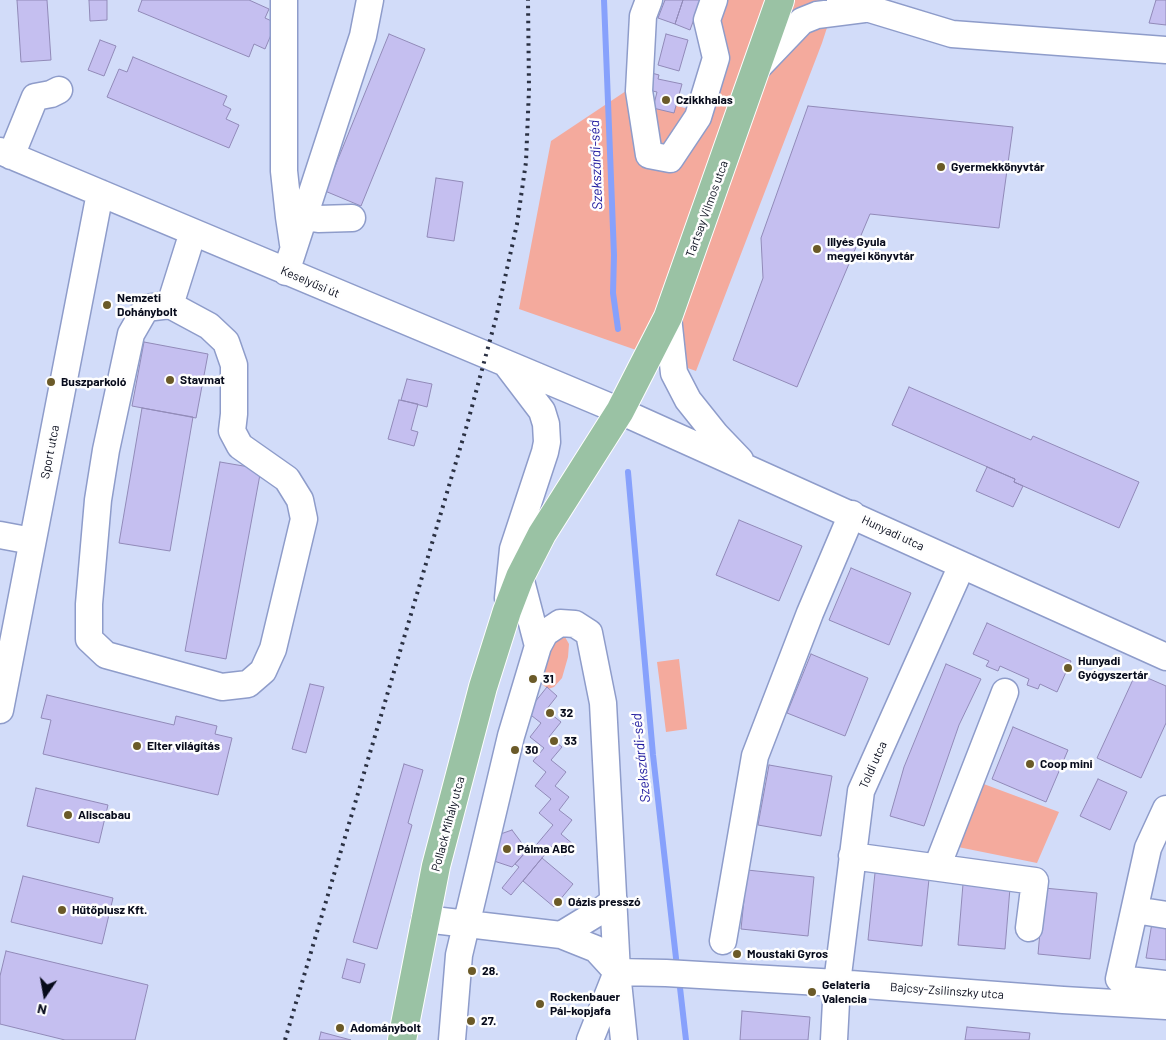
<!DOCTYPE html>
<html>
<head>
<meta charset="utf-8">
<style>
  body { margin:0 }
  #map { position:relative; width:1166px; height:1040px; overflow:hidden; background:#d2dcf9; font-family:Barlow,sans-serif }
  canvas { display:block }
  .north { position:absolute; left:20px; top:970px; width:50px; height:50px; -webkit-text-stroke:4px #fefefe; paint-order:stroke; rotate:192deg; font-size:14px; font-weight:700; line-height:20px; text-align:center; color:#070b1b }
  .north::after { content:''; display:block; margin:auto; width:18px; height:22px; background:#070b1b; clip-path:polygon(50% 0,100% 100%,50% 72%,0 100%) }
</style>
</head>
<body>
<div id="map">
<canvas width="1166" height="1040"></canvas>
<div class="north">N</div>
</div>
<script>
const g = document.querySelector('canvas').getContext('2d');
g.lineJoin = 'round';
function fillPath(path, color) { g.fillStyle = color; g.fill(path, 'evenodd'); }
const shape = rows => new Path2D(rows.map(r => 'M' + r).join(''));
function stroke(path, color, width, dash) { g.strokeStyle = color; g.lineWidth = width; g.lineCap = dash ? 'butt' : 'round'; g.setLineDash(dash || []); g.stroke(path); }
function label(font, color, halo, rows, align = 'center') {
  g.font = font + ' Barlow,sans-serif'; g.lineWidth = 5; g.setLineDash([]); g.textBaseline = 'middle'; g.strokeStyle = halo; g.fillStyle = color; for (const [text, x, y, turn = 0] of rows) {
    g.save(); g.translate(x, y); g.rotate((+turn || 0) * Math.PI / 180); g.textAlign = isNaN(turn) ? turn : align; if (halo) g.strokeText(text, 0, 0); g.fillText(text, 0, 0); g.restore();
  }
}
const green = shape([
  [724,0,836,0,822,43,696,371,519,309,551,141,626,91,688,109],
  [559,636,565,637,569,644,568,657,562,678,554,687,548,689,542,684,541,679,552,641],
  [679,659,687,729,666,732,657,662],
  [981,783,1059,812,1037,863,958,847]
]);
const stream = shape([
  [604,0,614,255,613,293,618,329],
  [628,472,653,755,677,967],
  [679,979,686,1040]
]);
const building = shape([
  [17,0,47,0,51,60,21,62,17,0],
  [89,0,107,0,107,20,90,21,89,0],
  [142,0,249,0,269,9,265,18,276,23,265,49,254,44,249,57,138,11,142,0],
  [665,0,683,0,675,24,658,18,665,0],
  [683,0,701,0,690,30,675,24,683,0],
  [1156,0,1166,0,1166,25,1149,23,1156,0],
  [389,34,425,49,361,206,325,191,389,34],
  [666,34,688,40,679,71,658,65,666,34],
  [100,40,116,46,104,76,88,70,100,40],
  [133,57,227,96,223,105,231,109,226,119,239,125,229,148,107,97,119,69,127,72,133,57],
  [648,72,659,75,658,79,682,84,674,113,653,108,657,92,644,89,648,72],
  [808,106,1013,127,999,228,870,214,797,387,733,360,763,278,761,238,808,106],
  [436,178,463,182,454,241,427,237,436,178],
  [144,342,208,354,196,418,132,406,144,342],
  [407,379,432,384,427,407,401,400,407,379],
  [909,387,1031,440,1033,436,1139,482,1119,528,1014,482,1015,479,892,425,909,387],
  [399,400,418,404,411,430,418,432,414,446,388,439,399,400],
  [142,408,193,417,170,551,119,543,142,408],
  [220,462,261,469,226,659,185,651,220,462],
  [987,467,1015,479,1014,482,1023,486,1013,507,976,491,987,467],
  [739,520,802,546,779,601,716,575,739,520],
  [851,568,911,593,889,645,829,620,851,568],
  [987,623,1071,661,1057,692,1040,684,1038,689,1027,685,1029,679,1000,666,998,671,986,666,989,661,973,654,987,623],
  [811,654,868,678,845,736,787,713,811,654],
  [946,664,981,679,959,725,924,826,890,816,904,767,946,664],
  [1136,673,1166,686,1166,723,1141,778,1097,758,1136,673],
  [310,684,324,687,306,753,292,749,310,684],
  [547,687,557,696,546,710,561,722,549,737,562,747,551,760,566,772,555,786,569,797,559,810,572,820,561,834,574,845,565,856,552,846,511,895,502,888,519,867,515,864,529,848,532,850,553,825,539,813,551,799,535,786,546,772,533,761,544,748,530,737,541,723,527,712,547,687],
  [47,695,174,725,176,716,217,726,215,734,232,738,218,795,43,754,51,720,41,718,47,695],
  [1013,727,1068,750,1046,802,992,779,1013,727],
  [404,764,423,770,408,823,412,825,377,949,353,942,404,764],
  [769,765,832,776,821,836,758,825,769,765],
  [1098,779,1127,792,1110,830,1080,816,1098,779],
  [36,788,108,805,99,843,27,826,36,788],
  [512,830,524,846,521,850,524,854,512,867,491,860,492,837,512,830],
  [542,858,573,884,554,907,523,881,542,858],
  [747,870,814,877,808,936,741,929,747,870],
  [875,873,929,879,922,946,868,940,875,873],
  [23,876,113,898,102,944,11,922,23,876],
  [963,884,1010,888,1005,949,958,945,963,884],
  [1044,888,1097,893,1090,959,1038,954,1044,888],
  [1152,923,1166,925,1166,960,1146,958,1152,923],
  [6,951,148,985,135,1040,65,1040,0,1024,0,976,6,951],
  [347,959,365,964,360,983,342,978,347,959],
  [742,1011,810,1017,808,1040,740,1040,742,1011],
  [967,1027,1030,1033,1029,1040,965,1040,967,1027],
  [321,1032,351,1040,319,1040,321,1032]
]);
const minor = shape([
  [284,0,284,171,289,217,293,244],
  [649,0,643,16,639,91,649,155,670,159,698,117,716,58,707,20,714,0],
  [840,0,952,34,1166,50],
  [757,68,802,21,817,15,864,9],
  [0,151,620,411,1166,657],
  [11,156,35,97,51,94,59,90],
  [304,217,318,219,352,218],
  [286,272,363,36,370,0],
  [170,305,146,308,131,334,106,450,98,500,89,604,89,639,106,655,222,687,248,684,263,671,273,649,304,519,300,500,287,479,240,446,232,431,234,414,234,365,226,342,209,326,170,305,193,232],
  [668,317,674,373,688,400,716,435,740,460],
  [507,365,542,411,546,424,547,442,545,452,513,549,508,598],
  [0,535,32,541],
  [520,577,538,646],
  [0,710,100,193],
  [1166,809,1148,848,1119,979,1166,984],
  [852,856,1035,881,1029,928],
  [937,867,1005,692],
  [1135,910,1166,915],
  [425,919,561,935,596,949,617,972,666,973,837,983,1063,1000,1166,1006],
  [561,935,602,910,614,901],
  [723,941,755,756,810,613,852,514],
  [452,1040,459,955,511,736,538,646,545,633,560,623,575,624,589,633,603,703,617,972,624,1040],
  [590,1040,615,977],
  [834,1040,837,983,861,791,962,565]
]);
const major = shape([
  [402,1040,436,866,483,687,507,611,520,577,542,534,620,411,668,317,780,0]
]);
const rail = shape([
  [285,1040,467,425,496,318,517,224,526,162,529,89,528,0]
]);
const markers = [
  [666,100,5,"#6b5a28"],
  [941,167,5,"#6b5a28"],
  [817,249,5,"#6b5a28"],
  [107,305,5,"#6b5a28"],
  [170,380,5,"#6b5a28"],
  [51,382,5,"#6b5a28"],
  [1068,668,5,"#6b5a28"],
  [533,679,5,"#6b5a28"],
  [550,713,5,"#6b5a28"],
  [554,741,5,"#6b5a28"],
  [137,746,5,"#6b5a28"],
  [515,750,5,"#6b5a28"],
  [1030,764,5,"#6b5a28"],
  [68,815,5,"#6b5a28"],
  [507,849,5,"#6b5a28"],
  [558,902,5,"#6b5a28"],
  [62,910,5,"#6b5a28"],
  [737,954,5,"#6b5a28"],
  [472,971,5,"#6b5a28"],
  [812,992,5,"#6b5a28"],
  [540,1004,5,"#6b5a28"],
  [471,1021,5,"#6b5a28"],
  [340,1028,5,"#6b5a28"]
];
const poiNames = [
  ["Czikkhalas",676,100],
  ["Gyermekkönyvtár",951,167],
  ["Illyés Gyula",827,242],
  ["megyei könyvtár",827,256],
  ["Nemzeti",117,298],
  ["Dohánybolt",117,312],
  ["Stavmat",180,380],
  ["Buszparkoló",61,382],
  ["Hunyadi",1078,661],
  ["Gyógyszertár",1078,675],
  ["31",543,679],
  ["32",560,713],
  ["33",564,741],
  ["Elter világítás",147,746],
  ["30",525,750],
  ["Coop mini",1040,764],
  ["Aliscabau",78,815],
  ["Pálma ABC",517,849],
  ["Oázis presszó",568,902],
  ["Hűtőplusz Kft.",72,910],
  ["Moustaki Gyros",747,954],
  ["28.",482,971],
  ["Gelateria",822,985],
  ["Valencia",822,999],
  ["Rockenbauer",550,997],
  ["Pál-kopjafa",550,1011],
  ["27.",481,1021],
  ["Adománybolt",350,1028]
];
const streetNames = [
  ["Tartsay Vilmos utca",707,209,-70],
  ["Keselyűsi út",310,282,23],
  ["Sport utca",50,452,-79],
  ["Hunyadi utca",893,533,25],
  ["Toldi utca",873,765,-66],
  ["Pollack Mihály utca",448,824,-75],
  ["Bajcsy-Zsilinszky utca",947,991,4]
];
const waterNames = [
  ["Szekszárdi-séd",596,165,-92],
  ["Szekszárdi-séd",641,758,-96]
];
fillPath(green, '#f4aa9d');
stroke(stream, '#87a1fc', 6);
fillPath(building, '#c5bff0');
stroke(building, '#918ab8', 1);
stroke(minor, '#8e9cca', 29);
stroke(major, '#fff', 30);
stroke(minor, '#fff', 26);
stroke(major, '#9ac2a4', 28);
stroke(rail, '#2b3143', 4, [2.5, 5]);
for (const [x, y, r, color] of markers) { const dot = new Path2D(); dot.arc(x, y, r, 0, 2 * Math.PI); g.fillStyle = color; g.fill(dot); stroke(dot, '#fefefe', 2); }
label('bold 12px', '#070b1b', '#fefefe', poiNames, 'left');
label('12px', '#070b1b', '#fefefe', streetNames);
label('italic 14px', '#1e199e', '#fefefe', waterNames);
</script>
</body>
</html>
